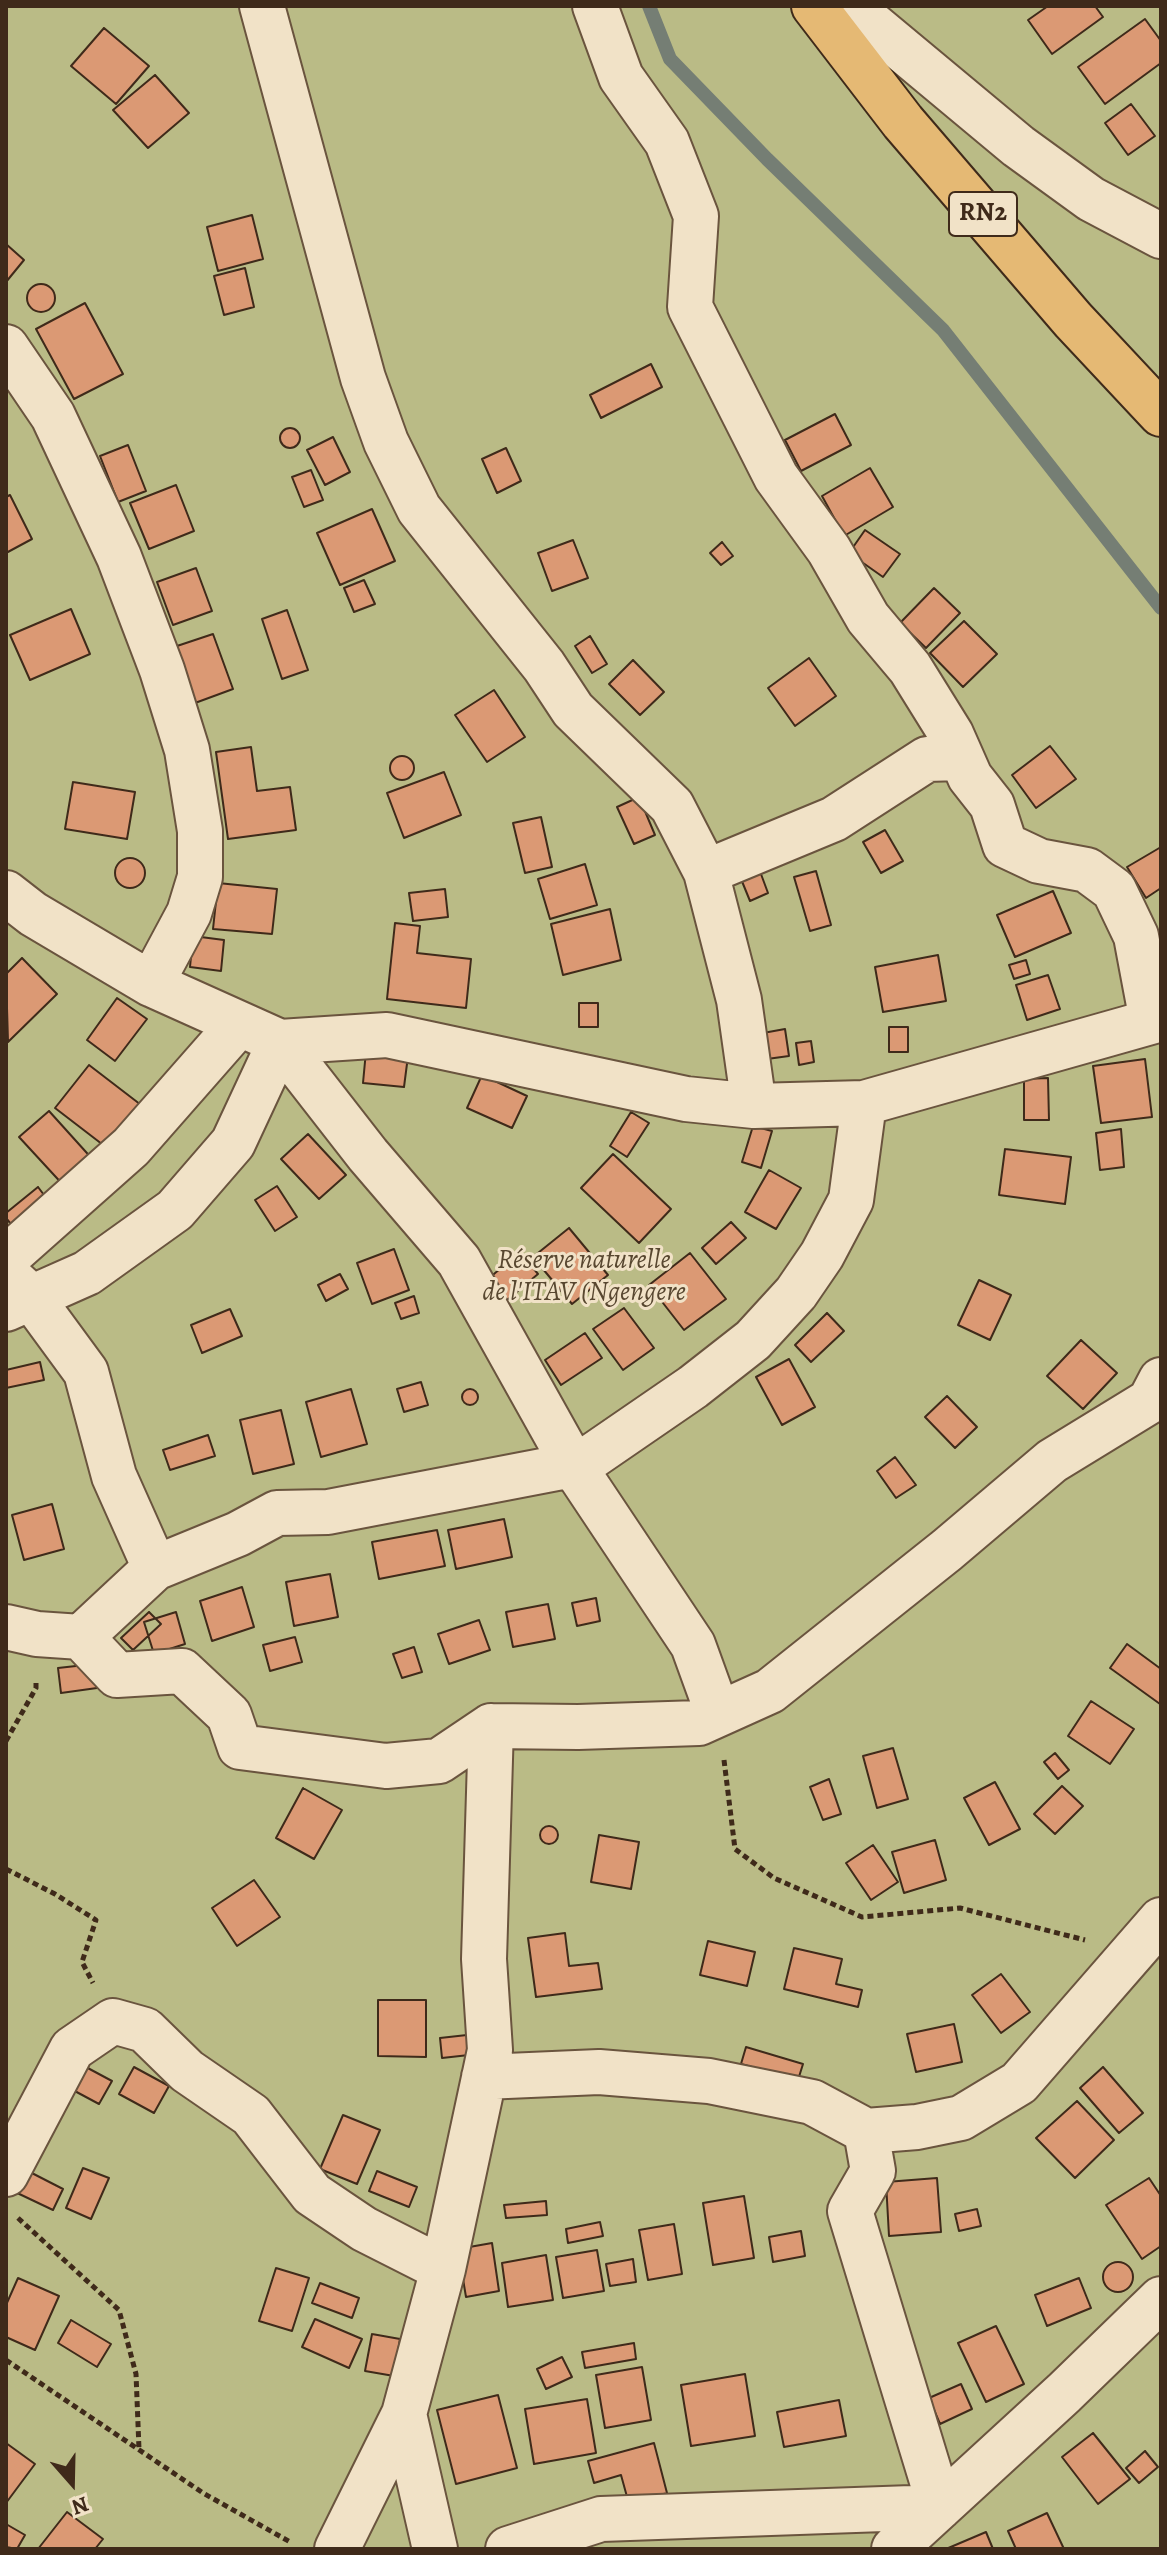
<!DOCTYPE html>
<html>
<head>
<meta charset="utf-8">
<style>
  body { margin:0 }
  #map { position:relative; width:1167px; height:2555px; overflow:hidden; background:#ead2a9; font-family:Alegreya,serif }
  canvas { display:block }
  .frame { position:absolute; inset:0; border:8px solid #3f2a1a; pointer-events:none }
  .north { position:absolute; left:32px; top:2443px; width:80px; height:80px; -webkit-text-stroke:6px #f1e2c7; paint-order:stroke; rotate:160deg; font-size:22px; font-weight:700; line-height:32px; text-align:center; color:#3f2a1a }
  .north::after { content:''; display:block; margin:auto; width:28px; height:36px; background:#3f2a1a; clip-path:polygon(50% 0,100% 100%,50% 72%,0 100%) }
</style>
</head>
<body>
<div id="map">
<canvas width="1167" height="2555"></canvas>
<div class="frame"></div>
<div class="north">N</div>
</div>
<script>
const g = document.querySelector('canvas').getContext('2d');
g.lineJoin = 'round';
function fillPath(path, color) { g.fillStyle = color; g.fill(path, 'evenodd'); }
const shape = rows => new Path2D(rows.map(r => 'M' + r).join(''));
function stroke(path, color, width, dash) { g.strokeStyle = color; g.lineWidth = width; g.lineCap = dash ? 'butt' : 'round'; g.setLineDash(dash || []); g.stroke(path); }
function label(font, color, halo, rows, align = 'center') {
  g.font = font + ' Alegreya,serif'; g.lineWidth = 6; g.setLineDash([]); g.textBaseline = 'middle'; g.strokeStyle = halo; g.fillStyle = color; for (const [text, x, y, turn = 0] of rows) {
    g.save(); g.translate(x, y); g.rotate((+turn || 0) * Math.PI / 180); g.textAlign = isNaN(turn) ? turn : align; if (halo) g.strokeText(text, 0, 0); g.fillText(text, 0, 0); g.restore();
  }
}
const green = shape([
  [6,6,1161,6,1161,2549,6,2549]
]);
const stream = shape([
  [649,6,670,59,767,159,943,330,1161,608]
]);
const building = shape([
  [1048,6,1095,6,1103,17,1052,54,1028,20,1048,6],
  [1145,19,1161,41,1161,63,1105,104,1078,67,1145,19],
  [104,28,149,66,116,104,71,66,104,28],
  [155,75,189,113,148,148,113,110,155,75],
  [1131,104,1155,136,1128,155,1105,123,1131,104],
  [252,215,263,259,218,271,207,227,252,215],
  [6,244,24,260,6,282,6,244],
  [245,268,254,307,224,315,214,276,245,268],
  '27 298a14 14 0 1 1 28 0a14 14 0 1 1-28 0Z',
  [85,303,123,374,74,399,36,329,85,303],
  [651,364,662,387,601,418,590,395,651,364],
  [835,414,851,445,801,471,785,440,835,414],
  '280 438a10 10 0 1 1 20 0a10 10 0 1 1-20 0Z',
  [333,437,350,472,325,485,307,450,333,437],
  [128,445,146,491,118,502,100,456,128,445],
  [506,448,521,481,497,493,482,459,506,448],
  [870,468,893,507,844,536,822,496,870,468],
  [311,470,323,500,304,507,292,477,311,470],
  [176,485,194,531,149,549,130,503,176,485],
  [10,495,32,539,6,553,6,497,10,495],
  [372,509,395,561,340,585,317,533,372,509],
  [865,530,900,554,883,577,849,553,865,530],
  [573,540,588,578,552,591,538,553,573,540],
  [722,542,733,556,721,565,710,553,722,542],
  [196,568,212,611,173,625,157,582,196,568],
  [364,580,375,604,354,612,344,588,364,580],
  [934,588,960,613,926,648,900,623,934,588],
  [71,609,90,654,30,680,10,635,71,609],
  [287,610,308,670,282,679,262,619,287,610],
  [964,621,997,654,963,687,930,653,964,621],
  [213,634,233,689,195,703,174,647,213,634],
  [590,636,607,664,592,673,575,646,590,636],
  [809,658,836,696,795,726,768,688,809,658],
  [633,660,664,692,640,715,609,684,633,660],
  [494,690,525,737,487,762,455,715,494,690],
  [1050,746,1076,779,1036,808,1012,775,1050,746],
  [251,747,257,791,290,787,296,830,228,839,216,752,251,747],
  '390 768a12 12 0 1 1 24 0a12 12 0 1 1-24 0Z',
  [444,772,461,815,404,838,387,793,444,772],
  [73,782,135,792,127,839,65,829,73,782],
  [639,797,655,835,634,844,617,807,639,797],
  [541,817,552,867,525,873,513,823,541,817],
  [885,830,903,861,881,873,863,842,885,830],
  [1161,847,1161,888,1146,898,1127,867,1161,847],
  '115 873a15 15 0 1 1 30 0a15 15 0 1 1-30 0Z',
  [585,864,597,905,550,919,538,879,585,864],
  [758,866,768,893,750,901,739,874,758,866],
  [816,871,831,925,810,931,794,877,816,871],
  [218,883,277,889,272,934,213,929,218,883],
  [445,889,448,917,413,921,409,893,445,889],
  [1053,891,1071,933,1015,957,997,915,1053,891],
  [610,909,621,960,563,975,551,924,610,909],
  [395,923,420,926,417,953,471,959,466,1008,387,999,395,923],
  [193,936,224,940,221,971,190,967,193,936],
  [938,955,946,1001,883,1012,875,967,938,955],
  [22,958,57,994,8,1042,6,974,22,958],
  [1026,960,1030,974,1014,979,1009,965,1026,960],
  [1048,975,1060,1009,1027,1020,1016,985,1048,975],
  [117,998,147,1019,115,1061,87,1040,117,998],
  [579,1003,598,1003,598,1027,579,1027,579,1003],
  [889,1027,908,1027,908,1052,889,1052,889,1027],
  [785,1029,789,1056,767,1059,763,1033,785,1029],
  [811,1041,814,1062,799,1065,796,1043,811,1041],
  [366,1051,408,1056,404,1087,363,1083,366,1051],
  [1145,1059,1152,1117,1101,1123,1093,1066,1145,1059],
  [89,1065,145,1108,111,1151,55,1108,89,1065],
  [482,1075,527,1096,512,1128,467,1108,482,1075],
  [1048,1078,1049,1120,1024,1120,1024,1079,1048,1078],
  [49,1111,95,1162,66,1188,19,1137,49,1111],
  [631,1112,649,1123,627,1157,610,1146,631,1112],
  [753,1126,772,1131,761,1168,742,1162,753,1126],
  [1121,1129,1124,1167,1100,1170,1096,1133,1121,1129],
  [308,1134,346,1175,319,1199,281,1159,308,1134],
  [1005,1149,1071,1157,1065,1204,999,1195,1005,1149],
  [613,1154,671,1209,639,1243,581,1188,613,1154],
  [769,1170,801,1188,776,1229,745,1212,769,1170],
  [277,1186,297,1217,275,1231,255,1200,277,1186],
  [38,1187,53,1207,19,1234,6,1218,6,1213,38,1187],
  [731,1222,746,1238,716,1264,702,1248,731,1222],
  [569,1228,608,1275,572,1304,533,1257,569,1228],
  [394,1249,409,1290,372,1304,357,1263,394,1249],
  [520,1252,538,1274,506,1301,488,1279,520,1252],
  [690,1253,726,1299,684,1330,649,1285,690,1253],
  [340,1274,348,1289,326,1301,318,1285,340,1274],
  [979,1280,1011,1295,990,1340,958,1325,979,1280],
  [414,1296,419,1313,401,1319,395,1303,414,1296],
  [624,1308,654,1348,623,1370,593,1329,624,1308],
  [230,1309,242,1336,202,1353,191,1325,230,1309],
  [827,1313,844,1331,811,1362,795,1345,827,1313],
  [585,1333,602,1358,561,1385,545,1360,585,1333],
  [1081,1340,1117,1373,1083,1409,1047,1376,1081,1340],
  [789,1359,815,1407,782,1425,756,1377,789,1359],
  [40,1362,44,1380,6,1388,6,1370,40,1362],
  [421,1382,428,1405,404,1412,397,1389,421,1382],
  '462 1397a8 8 0 1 1 16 0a8 8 0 1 1-16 0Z',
  [351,1389,367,1444,321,1457,306,1402,351,1389],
  [947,1396,977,1427,955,1448,925,1417,947,1396],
  [281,1410,294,1464,253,1474,240,1420,281,1410],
  [208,1435,215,1456,170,1470,163,1450,208,1435],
  [895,1457,916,1485,896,1498,877,1471,895,1457],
  [52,1504,64,1549,24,1560,12,1515,52,1504],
  [504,1519,512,1557,456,1569,448,1530,504,1519],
  [437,1530,445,1566,379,1579,372,1542,437,1530],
  [330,1574,338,1617,294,1626,286,1582,330,1574],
  [242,1587,254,1627,212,1641,200,1601,242,1587],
  [596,1598,600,1621,577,1626,572,1603,596,1598],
  [548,1604,555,1639,513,1647,506,1612,548,1604],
  [149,1612,161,1624,133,1650,121,1638,149,1612],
  [176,1612,185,1644,154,1654,144,1622,176,1612],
  [479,1620,490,1650,449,1664,438,1634,479,1620],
  [295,1637,302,1662,270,1671,263,1645,295,1637],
  [1127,1644,1161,1669,1160,1704,1110,1668,1127,1644],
  [414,1647,422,1672,402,1678,393,1654,414,1647],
  [94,1664,97,1688,61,1693,58,1668,94,1664],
  [1091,1701,1134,1729,1110,1764,1068,1736,1091,1701],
  [893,1748,908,1799,877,1808,863,1756,893,1748],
  [1055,1753,1069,1770,1058,1779,1044,1762,1055,1753],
  [829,1779,841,1814,823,1820,810,1787,829,1779],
  [995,1782,1020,1829,989,1845,964,1798,995,1782],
  [1062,1786,1083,1806,1055,1834,1034,1814,1062,1786],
  [303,1788,342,1810,314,1859,276,1838,303,1788],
  '540 1835a9 9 0 1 1 18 0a9 9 0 1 1-18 0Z',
  [599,1835,639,1842,631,1889,591,1882,599,1835],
  [935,1840,946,1880,904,1893,892,1852,935,1840],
  [873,1845,898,1882,871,1900,846,1863,873,1845],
  [254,1880,280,1917,237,1946,212,1908,254,1880],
  [565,1933,569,1966,598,1963,602,1989,536,1997,528,1938,565,1933],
  [708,1941,755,1952,747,1986,700,1975,708,1941],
  [794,1948,842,1959,836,1984,862,1990,858,2007,784,1989,794,1948],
  [1001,1974,1030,2012,1001,2033,972,1995,1001,1974],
  [378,2000,426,2000,426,2057,378,2056,378,2000],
  [954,2024,962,2062,916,2072,907,2034,954,2024],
  [467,2035,469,2055,442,2058,440,2038,467,2035],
  [746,2047,803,2064,798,2080,741,2064,746,2047],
  [84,2066,112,2081,99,2104,71,2089,84,2066],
  [134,2067,169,2086,154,2113,119,2094,134,2067],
  [1103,2067,1143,2113,1119,2133,1080,2088,1103,2067],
  [1077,2101,1114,2140,1075,2178,1036,2138,1077,2101],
  [343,2115,380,2130,357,2184,320,2169,343,2115],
  [83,2168,109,2178,91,2219,66,2208,83,2168],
  [24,2169,63,2189,53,2210,13,2191,24,2169],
  [377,2171,417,2187,409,2207,369,2191,377,2171],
  [937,2178,941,2232,889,2236,886,2182,937,2178],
  [1149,2178,1161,2196,1161,2246,1142,2259,1106,2205,1149,2178],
  [744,2196,754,2258,713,2265,703,2203,744,2196],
  [546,2201,547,2215,506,2218,504,2205,546,2201],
  [977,2209,981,2226,959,2231,955,2214,977,2209],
  [600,2222,603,2236,568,2243,566,2229,600,2222],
  [674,2224,682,2274,648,2280,639,2230,674,2224],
  [801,2231,805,2256,773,2262,769,2237,801,2231],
  [492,2243,499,2291,466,2297,458,2249,492,2243],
  [597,2250,604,2291,563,2298,556,2257,597,2250],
  [546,2255,553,2300,508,2307,502,2263,546,2255],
  [633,2259,636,2282,610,2286,606,2264,633,2259],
  '1103 2277a15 15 0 1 1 30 0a15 15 0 1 1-30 0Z',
  [276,2268,309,2278,292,2331,259,2321,276,2268],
  [18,2278,59,2296,35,2350,6,2337,6,2305,18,2278],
  [1079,2278,1091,2308,1047,2326,1035,2295,1079,2278],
  [320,2283,359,2298,352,2318,312,2303,320,2283],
  [315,2319,362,2339,349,2368,302,2347,315,2319],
  [71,2320,111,2344,97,2367,58,2343,71,2320],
  [996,2326,1024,2384,986,2402,958,2343,996,2326],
  [372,2334,400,2339,394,2376,365,2371,372,2334],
  [634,2343,636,2359,585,2368,582,2352,634,2343],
  [562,2357,572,2377,546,2389,537,2369,562,2357],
  [642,2367,651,2420,605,2428,596,2375,642,2367],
  [745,2374,755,2436,691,2446,681,2385,745,2374],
  [961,2384,972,2409,940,2424,929,2398,961,2384],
  [498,2395,517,2468,456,2484,437,2410,498,2395],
  [587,2399,596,2453,534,2464,525,2409,587,2399],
  [839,2400,846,2436,784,2447,777,2412,839,2400],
  [1093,2433,1130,2479,1098,2504,1062,2457,1093,2433],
  [6,2443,35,2464,6,2503,6,2443],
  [654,2443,667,2493,629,2504,621,2475,594,2483,588,2461,654,2443],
  [1145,2451,1158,2467,1139,2483,1126,2468,1145,2451],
  [67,2512,103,2539,95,2549,38,2549,67,2512],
  [1047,2513,1064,2549,1016,2549,1008,2531,1047,2513],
  [6,2524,25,2535,17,2549,6,2547,6,2524],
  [986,2532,993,2549,946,2549,986,2532]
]);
const path = shape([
  [6,1741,36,1688,36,1679],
  [724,1760,735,1849,774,1878,862,1917,960,1908,1085,1940],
  [6,1869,55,1894,96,1920,82,1962,93,1983],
  [18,2218,119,2310,136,2374,139,2449],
  [6,2360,203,2493,292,2543]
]);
const minor = shape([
  [262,6,363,378,386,442,419,509,544,666,573,710,672,806,706,872,739,1000,754,1106],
  [595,6,621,77,667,142,696,216,690,307,776,477,829,550,868,618,910,668,951,734,970,777,992,805,1005,845,1039,861,1087,870,1114,890,1136,936,1152,1021],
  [850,6,1018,146,1091,199,1161,236],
  [6,347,53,416,119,557,162,670,187,750,200,831,200,877,189,913,151,984],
  [706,872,834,819,927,759,960,758],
  [6,893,33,914,151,984,280,1042,387,1035,686,1099,754,1106,864,1103,1161,1019],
  [6,1258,131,1147,239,1024],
  [6,1274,31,1297,86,1372,114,1476,155,1568],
  [6,1309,87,1273,175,1210,233,1143,280,1042,368,1155,459,1261,573,1465,693,1645,718,1714],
  [6,1627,37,1634,81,1637,155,1568,238,1534,277,1513,328,1512,573,1465,594,1455,693,1387,753,1340,796,1293,822,1255,851,1200,864,1103],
  [81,1637,117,1675,182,1671,229,1715,240,1747,386,1766,439,1761,491,1726,578,1727,699,1723,770,1691,947,1550,1052,1461,1150,1401,1161,1380],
  [484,2077,599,2072,709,2081,812,2102,866,2131,873,2171,850,2211,940,2507,601,2519,508,2549],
  [866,2131,917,2127,961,2118,1019,2083,1161,1920],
  [6,2174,72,2049,113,2021,145,2030,187,2071,251,2115,312,2194,364,2229,443,2269],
  [404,2414,435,2549],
  [337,2549,404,2414,443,2269,490,2050,484,1959,491,1726],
  [894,2549,1064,2393,1161,2299]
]);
const highway = shape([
  [814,6,903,122,1073,320,1161,414]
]);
const shields = [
  [983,214,68]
];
const shieldNames = [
  ["RN2",983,214]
];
const parkNames = [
  ["Réserve naturelle",584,1261],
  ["de l'ITAV (Ngengere",584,1293]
];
fillPath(green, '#babb86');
stroke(stream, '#757e74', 14);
fillPath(building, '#db9974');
stroke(building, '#3f2a1a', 2);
stroke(minor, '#6a543e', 48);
stroke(highway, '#3f2a1a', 48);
stroke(path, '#3f2a1a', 5, [6, 4]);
stroke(minor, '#f1e2c7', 44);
stroke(highway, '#e5b974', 44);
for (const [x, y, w] of shields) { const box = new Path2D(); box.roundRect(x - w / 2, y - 22, w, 44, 6); g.fillStyle = '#f1e2c7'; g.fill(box); stroke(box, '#3f2a1a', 2); }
label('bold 26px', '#3f2a1a', null, shieldNames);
label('italic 28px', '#584730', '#f1e2c7', parkNames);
</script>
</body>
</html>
